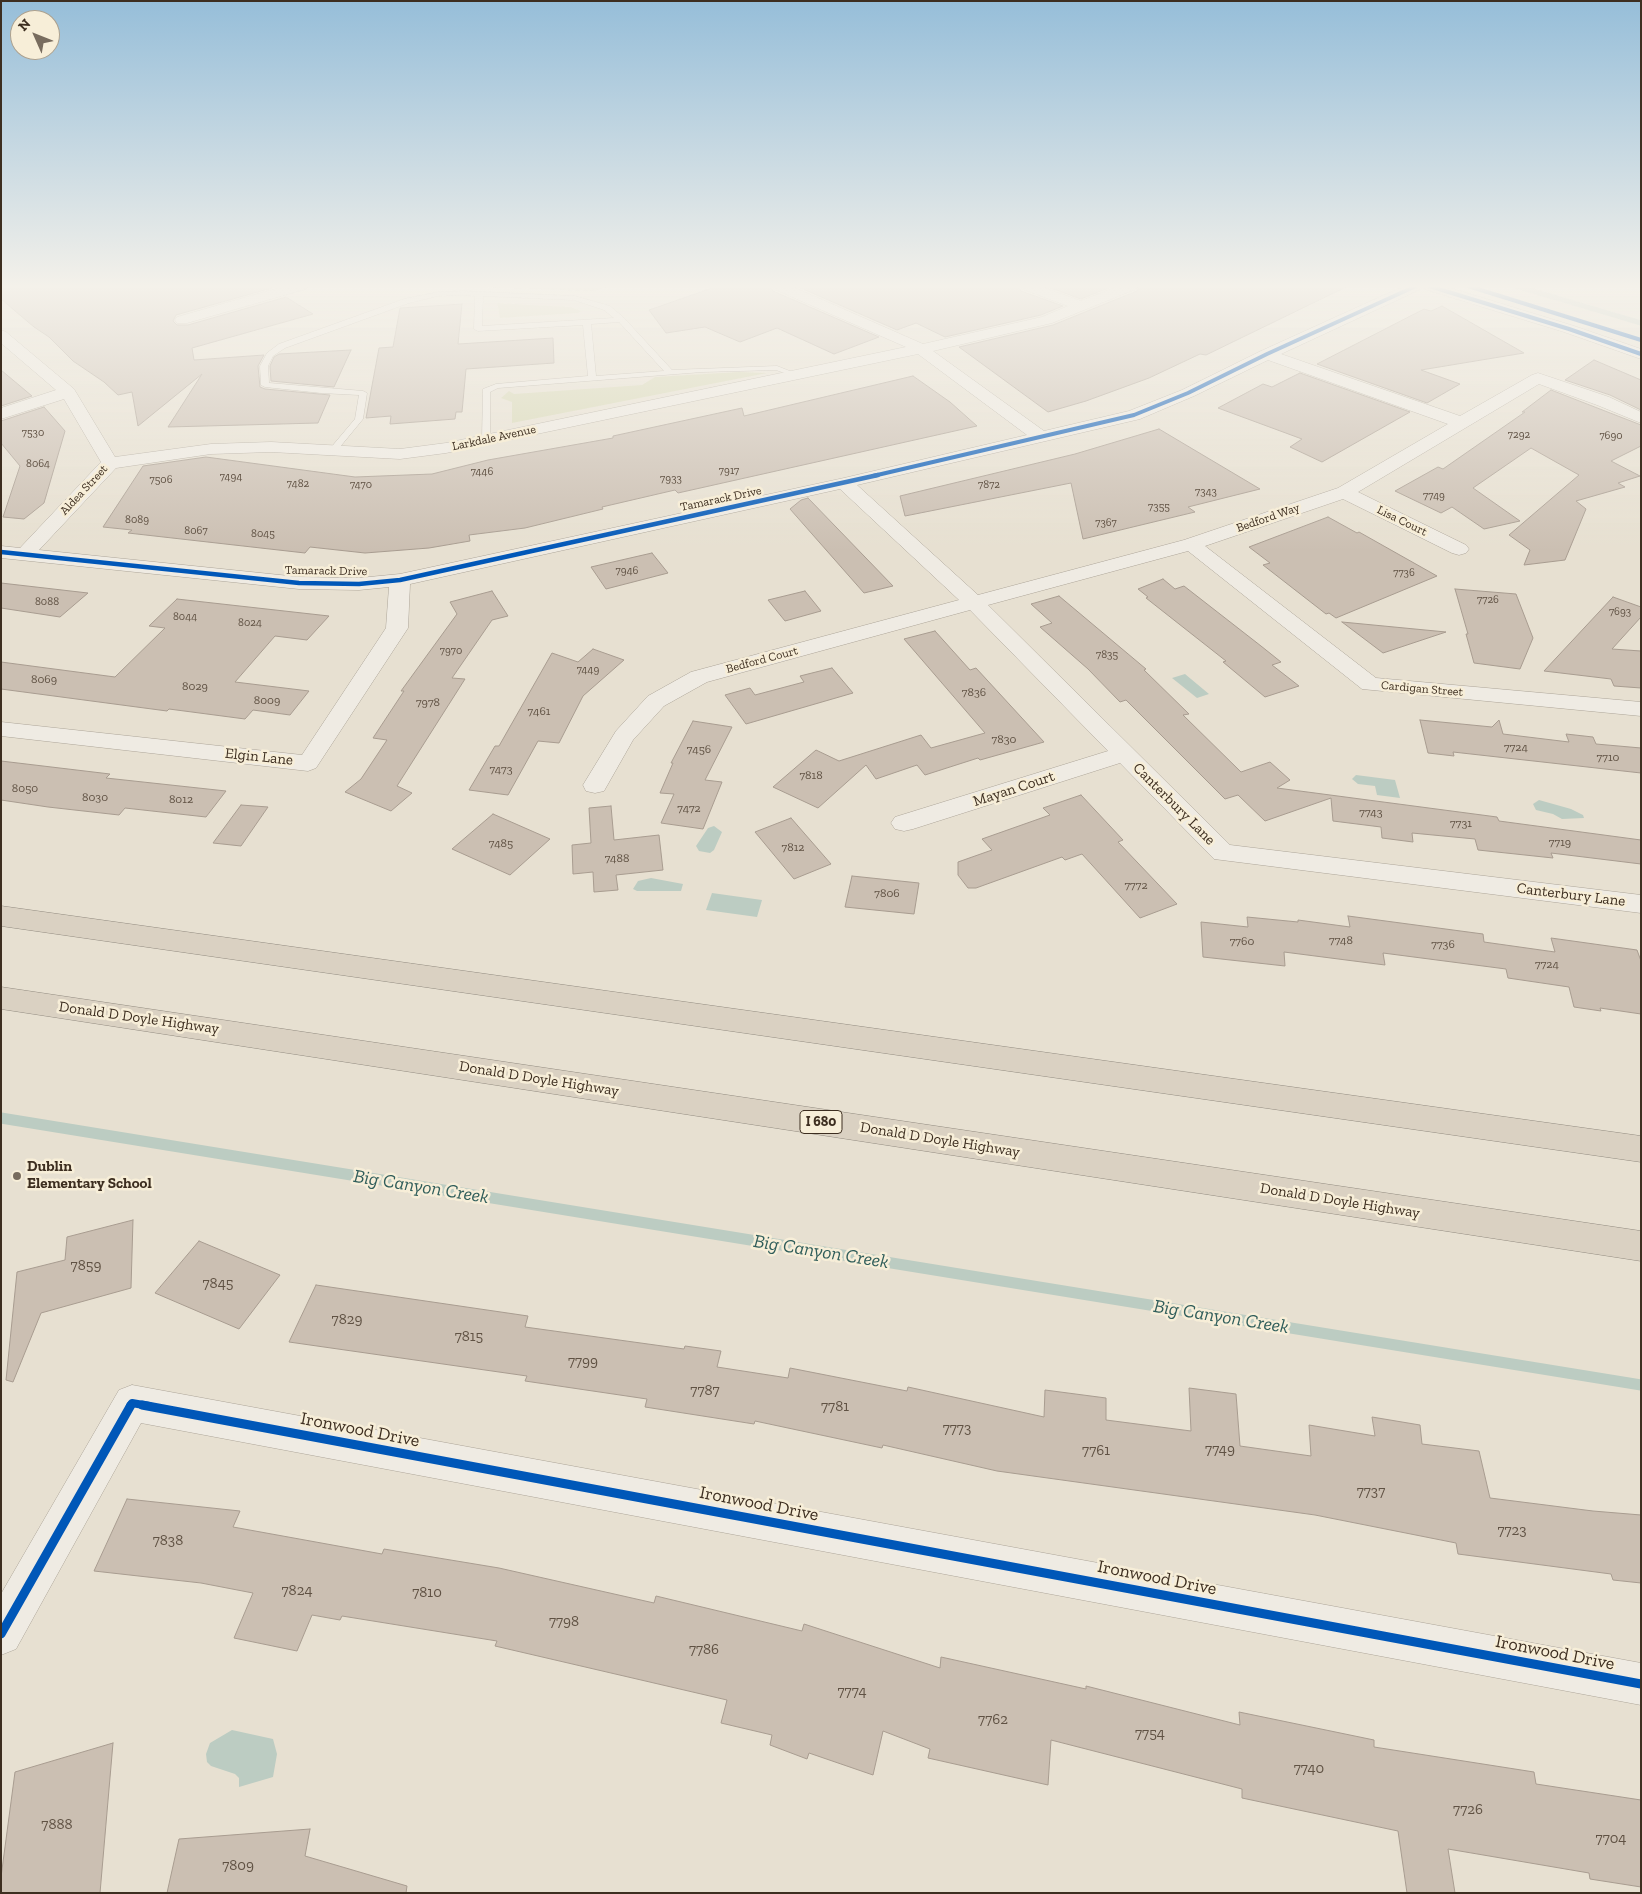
<!DOCTYPE html>
<html>
<head>
<meta charset="utf-8">
<style>
  body { margin:0 }
  #map { position:relative; width:1642px; height:1894px; overflow:hidden; background:#e7e0d1; font-family:"Zilla Slab",serif }
  canvas { display:block }
  .frame { position:absolute; inset:0; border:2px solid #3d2e20; pointer-events:none }
  .north { position:absolute; left:10px; top:10px; width:50px; height:50px; box-sizing:border-box; background:#f7eed8; border:1px solid #ada18e; border-radius:50%; rotate:314deg; font-size:14px; font-weight:700; line-height:20px; text-align:center; color:#3d2e20 }
  .north::after { content:''; display:block; margin:auto; width:18px; height:22px; background:#786c5e; clip-path:polygon(50% 0,100% 100%,50% 72%,0 100%) }
</style>
</head>
<body>
<div id="map">
<canvas width="1642" height="1894"></canvas>
<div class="frame"></div>
<div class="north">N</div>
</div>
<script>
const g = document.querySelector('canvas').getContext('2d');
g.lineJoin = 'round';
function fillPath(path, color) { g.fillStyle = color; g.fill(path, 'evenodd'); }
const shape = rows => new Path2D(rows.map(r => 'M' + r).join(''));
function stroke(path, color, width, dash) { g.strokeStyle = color; g.lineWidth = width; g.lineCap = dash ? 'butt' : 'round'; g.setLineDash(dash || []); g.stroke(path); }
function label(font, color, halo, rows, align = 'center') {
  g.font = font + ' "Zilla Slab",serif'; g.lineWidth = 5; g.setLineDash([]); g.textBaseline = 'middle'; g.strokeStyle = halo; g.fillStyle = color; for (const [text, x, y, turn = 0] of rows) {
    g.save(); g.translate(x, y); g.rotate((+turn || 0) * Math.PI / 180); g.textAlign = isNaN(turn) ? turn : align; if (halo) g.strokeText(text, 0, 0); g.fillText(text, 0, 0); g.restore();
  }
}
const green = shape([
  [451,286,611,286,594,291],
  [497,303,570,307,582,311,578,313,500,318],
  [739,372,767,373,512,423,512,402,501,398,509,391,514,394,642,385,655,377]
]);
const water = shape([
  [1185,674,1209,694,1197,698,1172,678],
  [1356,775,1395,780,1400,798,1377,795,1375,786,1358,784,1352,779],
  [1539,800,1571,809,1583,815,1584,818,1562,819,1553,814,1536,810,1533,804],
  [714,826,722,832,714,850,710,853,699,851,696,846,708,828],
  [651,878,683,884,681,891,637,891,633,889,638,881],
  [712,893,762,900,757,917,706,910],
  [232,1730,273,1739,277,1754,273,1777,239,1787,239,1778,235,1774,211,1766,207,1762,206,1754,210,1743]
]);
const streamFar1 = shape([
  [1516,286,1641,323]
]);
const stream = shape([
  [1,1118,1641,1385]
]);
const building = shape([
  [1,286,269,286,272,288,176,315,173,321,177,325,188,325,286,297,313,314,192,348,194,360,264,355,258,366,260,387,265,389,330,395,318,423,168,427,202,374,138,426,132,392,118,395,104,382,73,361,49,337,34,327,1,299,1,286],
  [718,286,770,286,773,291,879,337,834,354,777,328,740,342,705,327,666,333,649,310,718,286],
  [796,286,1018,286,1021,291,1063,306,1041,315,945,337,916,323,897,330,796,286],
  [1045,286,1113,286,1081,299,1045,286],
  [1140,286,1348,286,1206,355,1200,354,1149,378,1086,401,1048,412,959,347,1053,325,1137,291,1140,286],
  [462,304,458,344,553,338,554,363,466,369,462,412,456,412,455,419,390,424,391,416,366,418,379,348,393,347,400,308,462,304],
  [1442,306,1524,353,1421,370,1460,384,1427,403,1317,364,1424,309,1431,311,1442,306],
  [351,350,334,387,271,381,270,366,274,357,279,354,351,350],
  [1594,360,1641,380,1641,410,1610,395,1565,380,1594,360],
  [1,370,32,396,1,406,1,370],
  [1300,373,1410,412,1322,462,1290,447,1302,439,1218,408,1263,384,1272,387,1300,373],
  [913,376,950,402,977,426,678,493,675,490,602,507,603,509,525,528,469,535,470,541,429,548,365,553,310,547,305,553,128,533,132,530,103,527,143,466,206,457,355,477,432,474,488,460,613,438,613,436,742,408,744,416,913,376],
  [1551,390,1641,425,1641,446,1611,461,1640,476,1618,483,1625,487,1576,501,1586,509,1565,560,1524,565,1530,550,1509,535,1579,475,1531,448,1473,488,1520,521,1484,529,1452,507,1441,513,1395,491,1438,467,1443,469,1525,412,1522,412,1551,390],
  [44,407,65,431,44,503,24,519,3,517,20,466,1,443,1,421,44,407],
  [1159,429,1260,489,1188,507,1195,512,1083,539,1071,483,905,516,900,496,1075,454,1159,429],
  [808,498,893,586,864,593,790,509,801,500,808,498],
  [1328,517,1357,533,1359,532,1437,576,1336,618,1329,613,1326,614,1263,565,1270,563,1249,547,1328,517],
  [652,553,668,573,606,589,591,567,652,553],
  [1163,579,1175,589,1184,586,1261,646,1281,662,1272,665,1299,686,1265,697,1223,662,1226,661,1146,598,1148,597,1138,589,1163,579],
  [1,583,88,593,60,617,1,608,1,583],
  [1455,589,1516,594,1533,638,1520,669,1474,663,1466,634,1468,634,1455,589],
  [492,591,508,616,492,620,452,678,465,679,397,786,412,793,391,811,345,792,361,779,387,740,373,738,404,691,401,691,457,614,450,602,492,591],
  [805,591,821,611,785,621,768,600,805,591],
  [1059,596,1146,669,1144,670,1189,714,1183,715,1241,772,1270,762,1290,780,1277,788,1497,817,1499,821,1641,840,1641,864,1551,853,1553,858,1478,850,1475,839,1412,833,1413,842,1382,838,1381,827,1333,821,1331,798,1265,821,1238,795,1225,799,1126,700,1120,702,1088,669,1040,627,1052,623,1031,604,1059,596],
  [1613,597,1641,607,1641,617,1612,649,1641,651,1641,688,1614,686,1611,679,1544,671,1613,597],
  [177,599,329,616,307,640,275,636,235,682,309,691,290,715,253,710,245,719,169,709,167,711,1,689,1,662,115,677,165,628,149,626,177,599],
  [1342,622,1446,632,1383,653,1342,622],
  [935,631,970,670,976,668,1044,742,980,760,978,758,925,775,917,765,876,779,866,765,818,808,773,787,816,750,839,761,921,735,931,748,985,733,904,639,935,631],
  [593,649,624,660,583,696,559,743,538,741,508,795,469,790,495,746,499,746,552,653,578,662,593,649],
  [832,668,853,693,746,724,725,695,750,688,755,695,804,682,800,676,832,668],
  [1420,720,1492,727,1499,720,1503,734,1569,742,1566,734,1593,737,1596,744,1641,748,1641,773,1453,752,1454,756,1428,753,1420,720],
  [693,721,732,727,705,780,722,782,703,829,661,823,674,794,660,793,673,763,671,763,693,721],
  [1,761,110,774,106,778,226,791,206,817,125,808,119,815,48,807,1,800,1,761],
  [1081,795,1123,840,1118,842,1177,904,1140,918,1082,854,1065,860,1062,857,976,888,968,888,958,875,958,862,992,850,982,839,1050,815,1043,808,1081,795],
  [241,805,268,807,241,846,213,843,241,805],
  [611,806,614,840,659,835,663,870,616,875,618,890,594,892,593,872,573,874,572,845,591,843,589,808,611,806],
  [493,814,550,839,510,875,452,849,493,814],
  [791,818,831,864,794,879,755,832,791,818],
  [852,876,919,883,914,914,845,907,852,876],
  [1348,916,1483,934,1484,942,1555,952,1551,938,1637,950,1641,961,1641,1014,1600,1008,1601,1011,1574,1007,1569,987,1508,978,1506,969,1383,953,1385,965,1284,952,1285,966,1203,957,1201,922,1248,927,1247,917,1298,922,1298,920,1350,927,1348,916],
  [133,1220,131,1288,41,1313,13,1382,6,1380,17,1272,65,1260,67,1237,133,1220],
  [199,1241,280,1275,239,1329,155,1293,199,1241],
  [316,1285,528,1316,525,1327,684,1349,685,1346,721,1351,717,1367,788,1378,790,1368,907,1391,908,1387,1044,1417,1045,1390,1106,1398,1106,1420,1191,1431,1189,1388,1236,1394,1240,1446,1311,1456,1309,1425,1375,1436,1372,1417,1420,1425,1422,1444,1479,1451,1490,1498,1593,1511,1641,1515,1641,1583,1613,1580,1611,1574,1458,1554,1456,1543,1315,1515,997,1471,883,1445,882,1448,755,1421,754,1424,645,1407,647,1399,525,1381,527,1376,289,1342,316,1285],
  [127,1499,240,1511,233,1527,382,1554,384,1549,499,1568,654,1603,656,1596,802,1631,804,1624,940,1668,941,1657,1086,1689,1086,1686,1240,1725,1239,1712,1374,1740,1374,1747,1534,1772,1536,1784,1641,1800,1641,1887,1590,1879,1589,1873,1448,1849,1455,1893,1407,1893,1398,1831,1242,1798,1242,1789,1051,1740,1048,1785,928,1758,930,1749,883,1731,873,1775,809,1753,807,1759,770,1745,772,1735,721,1723,727,1700,495,1646,497,1641,342,1616,340,1620,312,1615,297,1651,234,1638,253,1593,201,1583,94,1571,127,1499],
  [113,1743,100,1893,1,1893,1,1877,15,1772,113,1743],
  [310,1829,305,1856,407,1886,406,1893,167,1893,179,1839,310,1829]
]);
const service = shape([
  [463,291,575,296,610,306,624,318,672,370,777,366,800,375,796,377,776,370,702,372,498,388,490,392,490,440,486,443,482,440,483,389,496,384,588,376,583,325,478,331,474,329,475,296,463,295,438,296,409,303,285,348,273,356,268,366,269,383,363,391,367,393,363,419,335,453,328,451,355,419,359,395,321,393,265,387,261,385,260,366,267,353,279,344,404,299,438,292,463,291],
  [483,296,574,300,604,310,614,318,482,326,483,296],
  [619,322,664,371,596,376,591,324,619,322]
]);
const minor = shape([
  [285,286,308,286,306,289,187,323,177,323,175,320,177,317,285,286],
  [772,286,791,286,923,344,1042,317,1068,306,1022,289,1020,286,1040,286,1081,301,1118,286,1138,286,1136,289,1052,323,933,351,1044,431,1129,411,1182,390,1261,351,1404,286,1423,286,1421,289,1281,354,1460,416,1532,375,1538,373,1609,397,1641,412,1641,423,1597,405,1539,384,1358,492,1466,545,1469,549,1466,553,1459,555,1452,553,1343,499,1205,546,1376,678,1641,702,1641,716,1362,689,1188,551,988,605,1230,845,1641,895,1641,913,1214,859,1120,763,913,829,904,831,895,829,891,823,895,817,1108,751,970,610,707,682,664,706,633,740,604,791,595,793,586,791,583,785,616,731,648,696,691,672,959,600,840,489,410,584,408,628,316,768,308,771,1,736,1,722,302,755,386,628,389,587,359,590,299,589,1,558,1,546,20,548,101,462,64,399,1,419,1,408,56,390,1,343,1,330,6,332,74,389,115,457,211,444,271,442,400,449,446,443,906,347,774,289,772,286],
  [918,354,1027,435,844,478,400,574,359,578,299,577,39,550,116,468,211,454,271,452,400,459,446,453,918,354],
  [1268,360,1448,424,1338,488,1184,540,978,595,857,485,1140,419,1194,396,1268,360],
  [132,1385,1641,1663,1641,1705,141,1423,16,1649,1,1655,1,1594,119,1390,132,1385]
]);
const tertiary = shape([
  [1422,286,1444,286,1574,326,1641,349,1641,359,1564,332,1424,289,1422,286]
]);
const motorway = shape([
  [1,906,1641,1136,1641,1162,1,926,1,906],
  [1,987,1641,1231,1641,1261,1,1009,1,987]
]);
const cyclewayFar3 = shape([
  [1429,286,1569,329,1641,354],
  [1468,286,1641,340],
  [873,476,1134,415,1188,393,1267,354,1416,286]
]);
const cyclewayFar2 = shape([
  [1,552,299,583,359,584,400,580,878,475]
]);
const cyclewayFar1 = shape([
  [130,1406,132,1403,149,1406]
]);
const cycleway = shape([
  [142,1405,1641,1684],
  [1,1634,131,1405]
]);
const markers = [
  [17,1176,5,"#786c5e"]
];
const farNumbernames = [
  ["7530",33,433],
  ["7292",1519,435],
  ["7690",1611,436],
  ["8064",38,464],
  ["7917",729,471],
  ["7446",482,472],
  ["7494",231,477],
  ["7933",671,479],
  ["7506",161,480],
  ["7482",298,484],
  ["7470",361,485],
  ["7872",989,485],
  ["7343",1206,492],
  ["7749",1434,496],
  ["7355",1159,507],
  ["8089",137,520],
  ["7367",1106,523],
  ["8067",196,531],
  ["8045",263,534],
  ["7946",627,571],
  ["7736",1404,573],
  ["7726",1488,600],
  ["8088",47,602],
  ["7693",1620,612],
  ["8044",185,617],
  ["8024",250,623],
  ["7970",451,651],
  ["7835",1107,655],
  ["7449",588,670]
];
const farStreetnames = [
  ["Larkdale Avenue",494,438,-12],
  ["Aldea Street",84,490,-47],
  ["Tamarack Drive",721,499,-12],
  ["Bedford Way",1268,518,-19],
  ["Lisa Court",1402,521,26],
  ["Tamarack Drive",326,571,1],
  ["Bedford Court",762,660,-15],
  ["Cardigan Street",1422,689,5]
];
const numberNames = [
  ["8069",44,680],
  ["8029",195,687],
  ["7836",974,693],
  ["8009",267,701],
  ["7978",428,703],
  ["7461",539,712],
  ["7830",1004,740],
  ["7724",1516,748],
  ["7456",699,750],
  ["7710",1608,758],
  ["7473",501,770],
  ["7818",811,776],
  ["8050",25,789],
  ["8030",95,798],
  ["8012",181,800],
  ["7472",689,809],
  ["7743",1371,813],
  ["7731",1461,824],
  ["7719",1560,843],
  ["7485",501,844],
  ["7812",793,848],
  ["7488",617,859],
  ["7772",1136,886],
  ["7806",887,894],
  ["7748",1341,941],
  ["7760",1242,942],
  ["7736",1443,945],
  ["7724",1547,965]
];
const shields = [
  [821,1122,42]
];
const shieldNames = [
  ["I 680",821,1122]
];
const streetNames = [
  ["Elgin Lane",259,757,6],
  ["Mayan Court",1014,789,-18],
  ["Canterbury Lane",1174,804,45],
  ["Canterbury Lane",1571,895,7],
  ["Donald D Doyle Highway",139,1018,8],
  ["Donald D Doyle Highway",539,1079,9],
  ["Donald D Doyle Highway",940,1140,9],
  ["Donald D Doyle Highway",1340,1201,9]
];
const poiNames = [
  ["Dublin",27,1167],
  ["Elementary School",27,1184]
];
const nearNumbernames = [
  ["7859",86,1266],
  ["7845",218,1284],
  ["7829",347,1320],
  ["7815",469,1337],
  ["7799",583,1362],
  ["7787",705,1391],
  ["7781",835,1407],
  ["7773",957,1429],
  ["7749",1220,1450],
  ["7761",1096,1451],
  ["7737",1371,1492],
  ["7723",1512,1531],
  ["7838",168,1541],
  ["7824",297,1591],
  ["7810",427,1593],
  ["7798",564,1622],
  ["7786",704,1650],
  ["7774",852,1692],
  ["7762",993,1720],
  ["7754",1150,1734],
  ["7740",1309,1769],
  ["7726",1468,1810],
  ["7888",57,1825],
  ["7704",1611,1839],
  ["7809",238,1866]
];
const nearStreetnames = [
  ["Ironwood Drive",360,1430,11],
  ["Ironwood Drive",759,1504,11],
  ["Ironwood Drive",1157,1578,11],
  ["Ironwood Drive",1555,1653,11]
];
const nearWaternames = [
  ["Big Canyon Creek",421,1187,9],
  ["Big Canyon Creek",821,1252,9],
  ["Big Canyon Creek",1221,1317,9]
];
fillPath(green, '#d6d7b3');
fillPath(water, '#bcccc2');
stroke(streamFar1, '#bcccc2', 5);
stroke(stream, '#bcccc2', 11);
fillPath(building, '#cbbfb2');
stroke(building, '#a89c90', 1);
stroke(service, '#ada599', 1);
stroke(minor, '#ada599', 1);
stroke(tertiary, '#ada599', 1);
stroke(motorway, '#928b80', 1);
fillPath(service, '#efebe3');
fillPath(minor, '#efebe3');
fillPath(tertiary, '#efebe3');
fillPath(motorway, '#dad1c2');
stroke(cyclewayFar3, '#0057b8', 4);
stroke(cyclewayFar2, '#0057b8', 4.5);
stroke(cyclewayFar1, '#0057b8', 8);
stroke(cycleway, '#0057b8', 9);
const sky = g.createLinearGradient(0, 0, 0, 551);
sky.addColorStop(0, '#96bed9');
sky.addColorStop(0.52, '#f4f1ea');
sky.addColorStop(1, '#f4f1ea00');
g.fillStyle = sky;
g.fillRect(0, 0, 1642, 551);
for (const [x, y, r, color] of markers) { const dot = new Path2D(); dot.arc(x, y, r, 0, 2 * Math.PI); g.fillStyle = color; g.fill(dot); stroke(dot, '#f7eed8', 2); }
label('11px', '#605244', null, farNumbernames);
label('12px', '#3d2e20', '#f7eed8', farStreetnames);
label('12px', '#605244', null, numberNames);
for (const [x, y, w] of shields) { const box = new Path2D(); box.roundRect(x - w / 2, y - 11.5, w, 23, 4); g.fillStyle = '#f7eed8'; g.fill(box); stroke(box, '#3d2e20', 1); }
label('bold 14px', '#3d2e20', null, shieldNames);
label('15px', '#3d2e20', '#f7eed8', streetNames);
label('bold 15px', '#3d2e20', '#f7eed8', poiNames, 'left');
label('15px', '#605244', null, nearNumbernames);
label('18px', '#3d2e20', '#f7eed8', nearStreetnames);
label('italic 19px', '#2f5d5a', '#f7eed8', nearWaternames);
</script>
</body>
</html>
